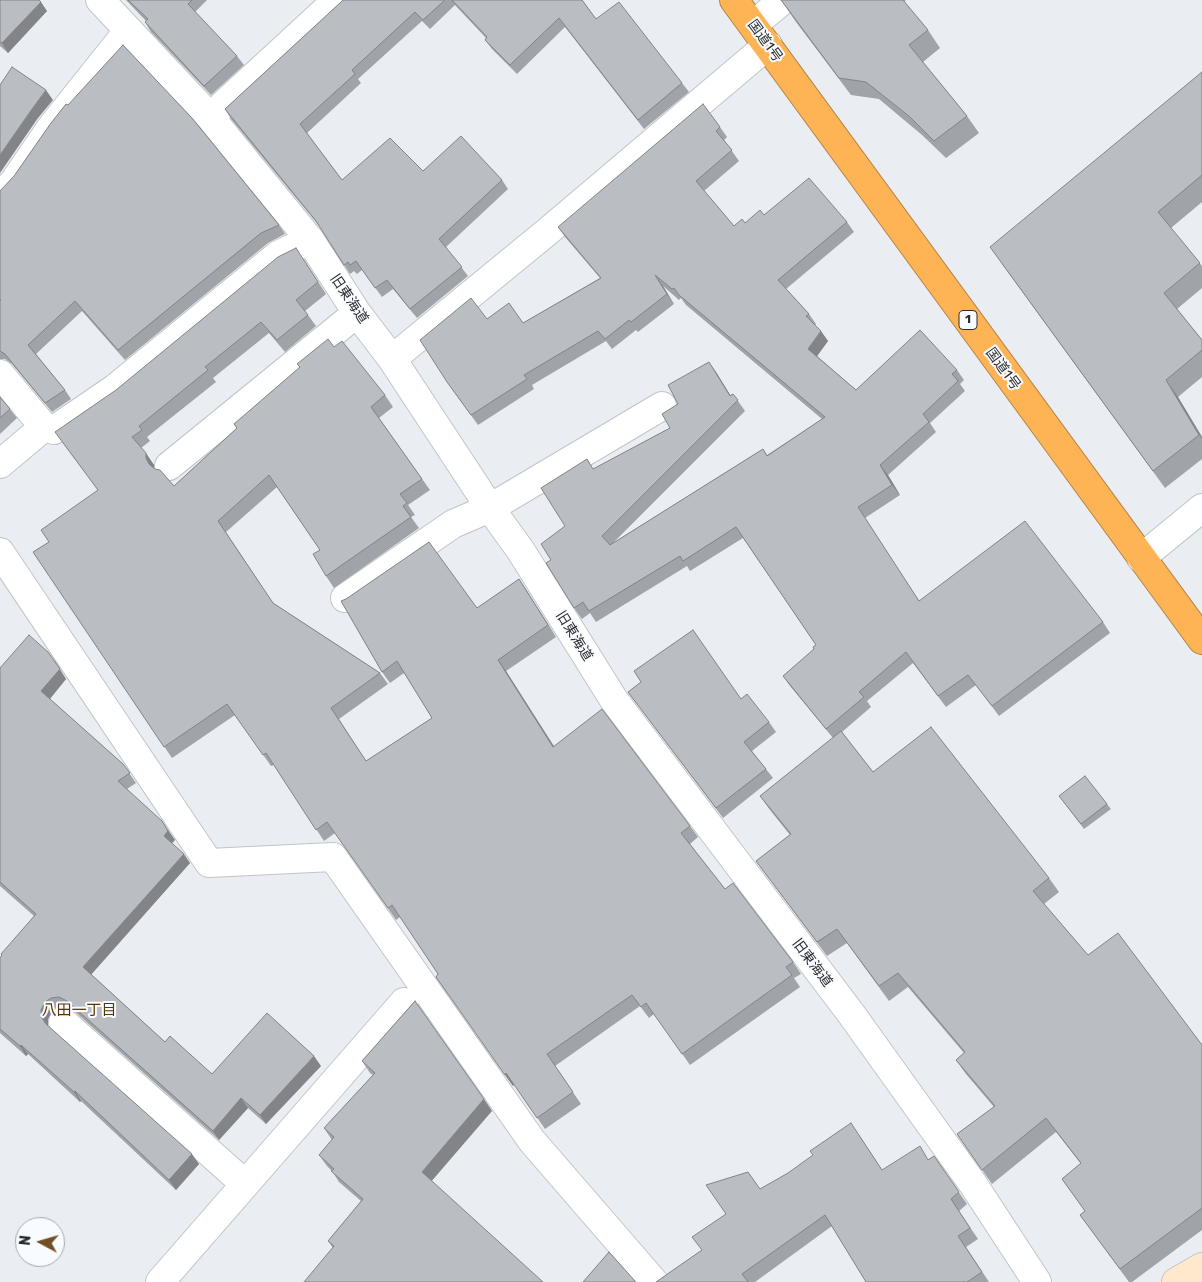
<!DOCTYPE html>
<html>
<head>
<meta charset="utf-8">
<style>
  body { margin:0 }
  #map { position:relative; width:1202px; height:1282px; overflow:hidden; background:#eaeef3; font-family:Rubik,sans-serif }
  canvas { display:block }
  .north { position:absolute; left:15px; top:1217px; width:50px; height:50px; box-sizing:border-box; background:#f8fbff; border:1px solid #a6a8ab; border-radius:50%; rotate:276deg; font-size:14px; font-weight:700; line-height:20px; text-align:center; color:#2a2c2d }
  .north::after { content:''; display:block; margin:auto; width:18px; height:22px; background:#704f26; clip-path:polygon(50% 0,100% 100%,50% 72%,0 100%) }
</style>
</head>
<body>
<div id="map">
<canvas width="1202" height="1282"></canvas>
<div class="north">N</div>
</div>
<script>
const g = document.querySelector('canvas').getContext('2d');
g.lineJoin = 'round';
const shape = rows => new Path2D(rows.map(r => 'M' + r).join(''));
function stroke(path, color, width, dash) { g.strokeStyle = color; g.lineWidth = width; g.lineCap = dash ? 'butt' : 'round'; g.setLineDash(dash || []); g.stroke(path); }
function fillPath(path, color) { g.fillStyle = color; g.fill(path, 'evenodd'); }
function label(font, color, halo, rows, align = 'center') {
  g.font = font + ' Rubik,"Noto Sans JP",sans-serif'; g.lineWidth = 4; g.setLineDash([]); g.textBaseline = 'middle'; g.strokeStyle = halo; g.fillStyle = color; for (const [text, x, y, turn = 0] of rows) {
    g.save(); g.translate(x, y); g.rotate((+turn || 0) * Math.PI / 180); g.textAlign = isNaN(turn) ? turn : align; if (halo) g.strokeText(text, 0, 0); g.fillText(text, 0, 0); g.restore();
  }
}
const lane = shape([
  [0,191,11,179,48,125,126,27]
]);
const street = shape([
  [100,0,210,117,310,240,357,313,392,359,490,508,521,551,614,700,852,1015,973,1184,1037,1282],
  [753,25,783,0],
  [210,117,337,0],
  [392,359,547,232,768,45],
  [0,374,44,427],
  [0,464,44,427,54,430,114,389,278,255,310,240],
  [169,466,357,313],
  [0,552,209,863,333,857,532,1141,654,1282],
  [1141,558,1202,508],
  [345,598,453,524,490,508,662,406],
  [63,1022,245,1184],
  [160,1282,404,1002]
]);
const secondary = shape([
  [1176,1282,1202,1267]
]);
const highway = shape([
  [734,0,1202,640]
]);
const wall = shape([
  [0,0,47,11,8,53,0,46],
  [126,0,207,0,195,12,237,56,244,65,211,95,151,32,145,22,146,21],
  [343,0,582,0,596,19,682,83,689,92,644,129,565,27,517,74,492,49,485,40,486,38,455,5,430,29,422,21,358,79,361,83,307,133,342,180,423,171,502,180,508,189,446,247,468,276,417,318,393,289,382,297,362,270,357,274,354,271,350,274,320,227,231,119,225,109,341,2],
  [781,0,906,0,904,2,928,30,940,48,923,62,967,116,979,133,946,158,922,135,879,99,851,95,796,22],
  [1202,72,1202,202,1171,228,1202,266,1202,288,1177,309,1202,340,1202,377,1178,397,1202,437,1202,459,1165,488,1002,264],
  [720,127,727,137,724,140,739,161,704,191,734,226,745,223,764,215,847,222,854,232,786,289,809,314,816,324,815,325,828,341,817,356,856,390,957,370,964,380,960,384,965,391,930,423,936,432,888,475,900,495,865,518,919,601,1103,622,1110,633,999,716,976,685,946,707,913,663,867,701,871,707,842,732,873,772,1049,878,1059,892,1044,904,1088,955,1202,1045,1202,1230,1132,1282,1129,1282,1080,1215,1085,1211,1062,1179,1081,1164,1056,1132,992,1184,957,1134,994,1107,966,1074,956,1060,964,1053,908,987,889,1001,847,943,827,956,756,861,790,835,770,810,760,796,833,738,790,686,783,676,814,649,816,645,743,538,690,571,687,566,596,622,590,613,582,619,574,608,551,560,565,526,594,469,670,428,678,404,716,372,730,395,733,394,745,411,613,543,763,449,767,455,822,419,686,305,681,298,679,300,663,286,674,304,638,332,636,330,612,349,606,341,532,385,534,389,478,425,447,382,487,319,523,323,600,278,565,237,558,227],
  [0,191,279,225,285,234,268,243,125,360,82,311,36,354,65,390,71,399,52,412,12,364,5,359,0,359],
  [304,260,326,294,305,311,316,326,285,352,269,333,213,378,216,382,147,437,150,441,141,448,154,465,154,468,174,486,237,428,234,424,300,368,297,364,334,347,385,395,393,407,379,418,430,490,408,505,415,515,411,517,419,528,334,588,326,576,320,550,277,487,226,532,273,603,380,673,388,684,339,719,366,761,432,718,404,673,390,683,382,672,341,601,477,608,519,579,556,637,506,671,554,746,690,826,698,837,690,844,725,889,793,962,801,974,794,978,800,987,690,1065,654,1014,649,1018,640,1006,555,1066,581,1104,545,1129,514,1084,513,1086,436,977,438,974,400,917,396,920,335,833,324,841,274,765,271,766,235,715,172,758,33,552,49,542,98,490,63,443],
  [0,397,17,418,0,434],
  [0,668,66,679,50,699,123,764,136,783,127,789,175,840,172,843,190,863,91,974,165,1042,212,1074,321,1066,266,1124,248,1108,219,1140,73,1010,66,1007,58,1007,52,1011,48,1019,48,1026,199,1164,176,1190,81,1101,80,1102,28,1054,26,1056,0,1033,0,958,34,916,0,886],
  [628,692,741,699,769,722,776,732,752,751,773,778,723,818],
  [1062,800,1107,804,1111,809,1084,829],
  [415,1001,492,1111,333,1248,328,1241,361,1201,339,1182,332,1171,327,1166,319,1155,332,1140,324,1128,373,1075,370,1073,362,1061],
  [859,1135,882,1170,929,1159,934,1156,967,1204,959,1211,978,1239,966,1247,989,1282,866,1282,832,1226,755,1282,656,1282,702,1250,726,1214,760,1189]
]);
const shadedWall = shape([
  [41,2,47,11,8,53,2,43],
  [46,90,53,100,38,118,0,173,0,155,32,109],
  [655,275,663,286,674,304,667,294],
  [821,331,828,341,815,359,808,349],
  [709,362,716,372,737,406,730,396],
  [1166,380,1178,397,1202,437,1202,439],
  [146,453,154,465,154,469,149,464,146,458],
  [880,465,888,475,900,495,892,485],
  [519,579,527,591,556,637,548,625],
  [498,660,506,671,561,758,553,747],
  [55,661,66,679,48,701,41,691],
  [162,821,175,840,170,845,164,836],
  [184,854,190,863,90,976,83,967],
  [45,1002,52,1011,48,1019,48,1027,42,1018,41,1010],
  [21,1045,28,1054,26,1056,20,1046],
  [314,1056,321,1066,266,1124,260,1115],
  [506,1073,514,1084,513,1086,505,1075],
  [75,1091,81,1101,80,1102,74,1092],
  [241,1098,248,1108,219,1140,213,1131],
  [484,1099,492,1111,430,1183,422,1172],
  [192,1154,199,1164,176,1190,169,1180]
]);
const building = shape([
  [0,0,39,0,41,2,2,43,0,42,0,0],
  [128,0,192,0,188,4,237,56,204,86,145,22,148,19,128,0],
  [343,0,445,0,423,20,415,12,352,70,355,74,300,124,342,180,390,138,423,171,461,136,502,180,439,239,462,267,410,309,387,280,375,288,356,261,350,265,348,262,344,265,316,221,225,109,341,2,343,0],
  [452,0,582,0,596,19,619,2,682,83,638,120,559,18,510,65,485,40,487,37,452,0],
  [781,0,903,0,928,30,909,45,967,116,934,141,910,117,866,82,839,78,784,4,781,0],
  [123,45,192,118,279,225,261,233,118,350,75,301,28,345,65,390,45,403,5,354,0,351,0,301,1,300,0,300,0,191,14,176,51,123,66,104,68,105,123,45],
  [12,67,46,90,32,109,0,155,0,85,12,67],
  [1202,72,1202,175,1158,212,1200,263,1164,293,1202,340,1202,350,1166,380,1199,435,1153,471,990,247,1202,72],
  [703,104,720,127,716,131,732,150,696,181,734,226,742,219,745,223,760,210,764,215,809,178,847,222,778,280,809,314,806,316,821,331,808,349,856,390,920,330,957,370,952,374,958,381,923,414,929,422,880,465,892,485,858,507,919,601,1025,521,1103,622,992,706,968,675,938,696,906,652,859,692,864,697,826,729,783,676,814,649,813,647,816,645,736,527,683,561,680,556,589,611,583,602,574,608,546,563,551,560,541,544,565,526,541,488,587,459,593,469,670,428,662,414,678,404,668,385,709,362,730,396,733,394,738,400,602,536,610,545,763,449,767,456,825,417,679,295,674,288,672,289,655,275,667,294,631,322,629,320,605,339,598,331,524,375,527,379,471,415,447,382,420,340,471,298,487,319,509,303,523,323,601,278,558,227,703,104],
  [296,248,318,282,296,300,308,315,277,340,261,322,205,367,208,370,139,426,142,430,132,437,146,453,146,458,149,464,155,469,160,470,174,486,237,428,234,424,300,367,297,364,328,339,334,347,342,341,385,395,371,407,422,479,400,494,407,503,403,506,411,517,326,576,313,554,320,550,269,475,218,521,273,603,380,673,331,708,366,761,432,718,397,661,382,672,341,601,346,599,429,542,477,608,519,579,548,625,498,660,553,747,602,709,690,826,681,833,725,889,733,883,793,962,786,967,792,975,682,1054,646,1003,641,1007,632,995,547,1054,573,1092,537,1118,506,1073,505,1075,436,977,438,974,392,905,388,908,327,822,316,830,266,753,263,755,227,704,164,747,33,552,49,542,41,530,98,490,55,432,116,390,278,257,296,248],
  [0,397,10,409,0,418,0,397],
  [693,630,741,699,747,694,769,722,744,742,766,769,716,808,628,692,641,682,634,671,693,630],
  [29,635,48,652,60,669,41,691,123,764,130,773,118,781,162,821,168,831,164,836,184,854,83,967,165,1042,170,1036,212,1074,267,1013,314,1056,260,1115,241,1098,213,1131,67,1001,59,997,51,998,45,1002,41,1010,42,1018,46,1024,192,1154,169,1180,75,1091,74,1092,21,1045,20,1046,0,1029,0,958,2,955,1,954,36,914,0,882,0,668,29,635],
  [931,727,1049,878,1033,891,1088,955,1118,933,1202,1045,1202,1208,1120,1269,1080,1215,1085,1211,1062,1179,1081,1163,1046,1118,982,1170,957,1134,995,1106,956,1060,965,1052,898,973,879,986,837,929,817,942,756,861,791,834,760,796,841,731,873,772,931,727],
  [1085,776,1107,804,1081,824,1059,796,1085,776],
  [415,1001,484,1099,422,1172,543,1282,304,1282,334,1246,328,1241,363,1199,331,1171,334,1169,319,1155,334,1137,324,1128,375,1073,362,1061,415,1001],
  [851,1123,882,1170,920,1146,928,1160,934,1156,959,1192,951,1199,970,1228,958,1236,982,1272,967,1282,866,1282,825,1215,742,1274,748,1282,656,1282,702,1250,692,1237,726,1214,706,1185,748,1172,760,1189,788,1173,813,1155,810,1151,851,1123],
  [609,1252,635,1281,636,1282,583,1282,609,1252]
]);
const shields = [
  [968,320,18]
];
const shieldNames = [
  ["1",968,320]
];
const streetNames = [
  ["国道1号",765,41,54],
  ["旧東海道",349,299,56],
  ["国道1号",1003,369,54],
  ["旧東海道",574,636,58],
  ["旧東海道",812,963,53]
];
const neighbourhoodNames = [
  ["八田一丁目",79,1011]
];
stroke(lane, '#c1c4c9', 22);
stroke(street, '#c1c4c9', 30);
stroke(secondary, '#c1c4c9', 30);
stroke(highway, '#b48447', 30);
stroke(lane, '#fff', 20);
stroke(street, '#fff', 28);
stroke(secondary, '#ffe8cc', 28);
stroke(highway, '#feb355', 28);
fillPath(wall, '#a0a3a7');
fillPath(shadedWall, '#828488');
fillPath(building, '#babdc2');
stroke(building, '#828488', 1);
for (const [x, y, w] of shields) { const box = new Path2D(); box.roundRect(x - w / 2, y - 9.5, w, 19, 4); g.fillStyle = '#f8fbff'; g.fill(box); stroke(box, '#2a2c2d', 1); }
label('bold 12px', '#2a2c2d', null, shieldNames);
label('14px', '#2a2c2d', '#f8fbff', streetNames);
label('15px', '#593500', '#f8fbff', neighbourhoodNames);
</script>
</body>
</html>
